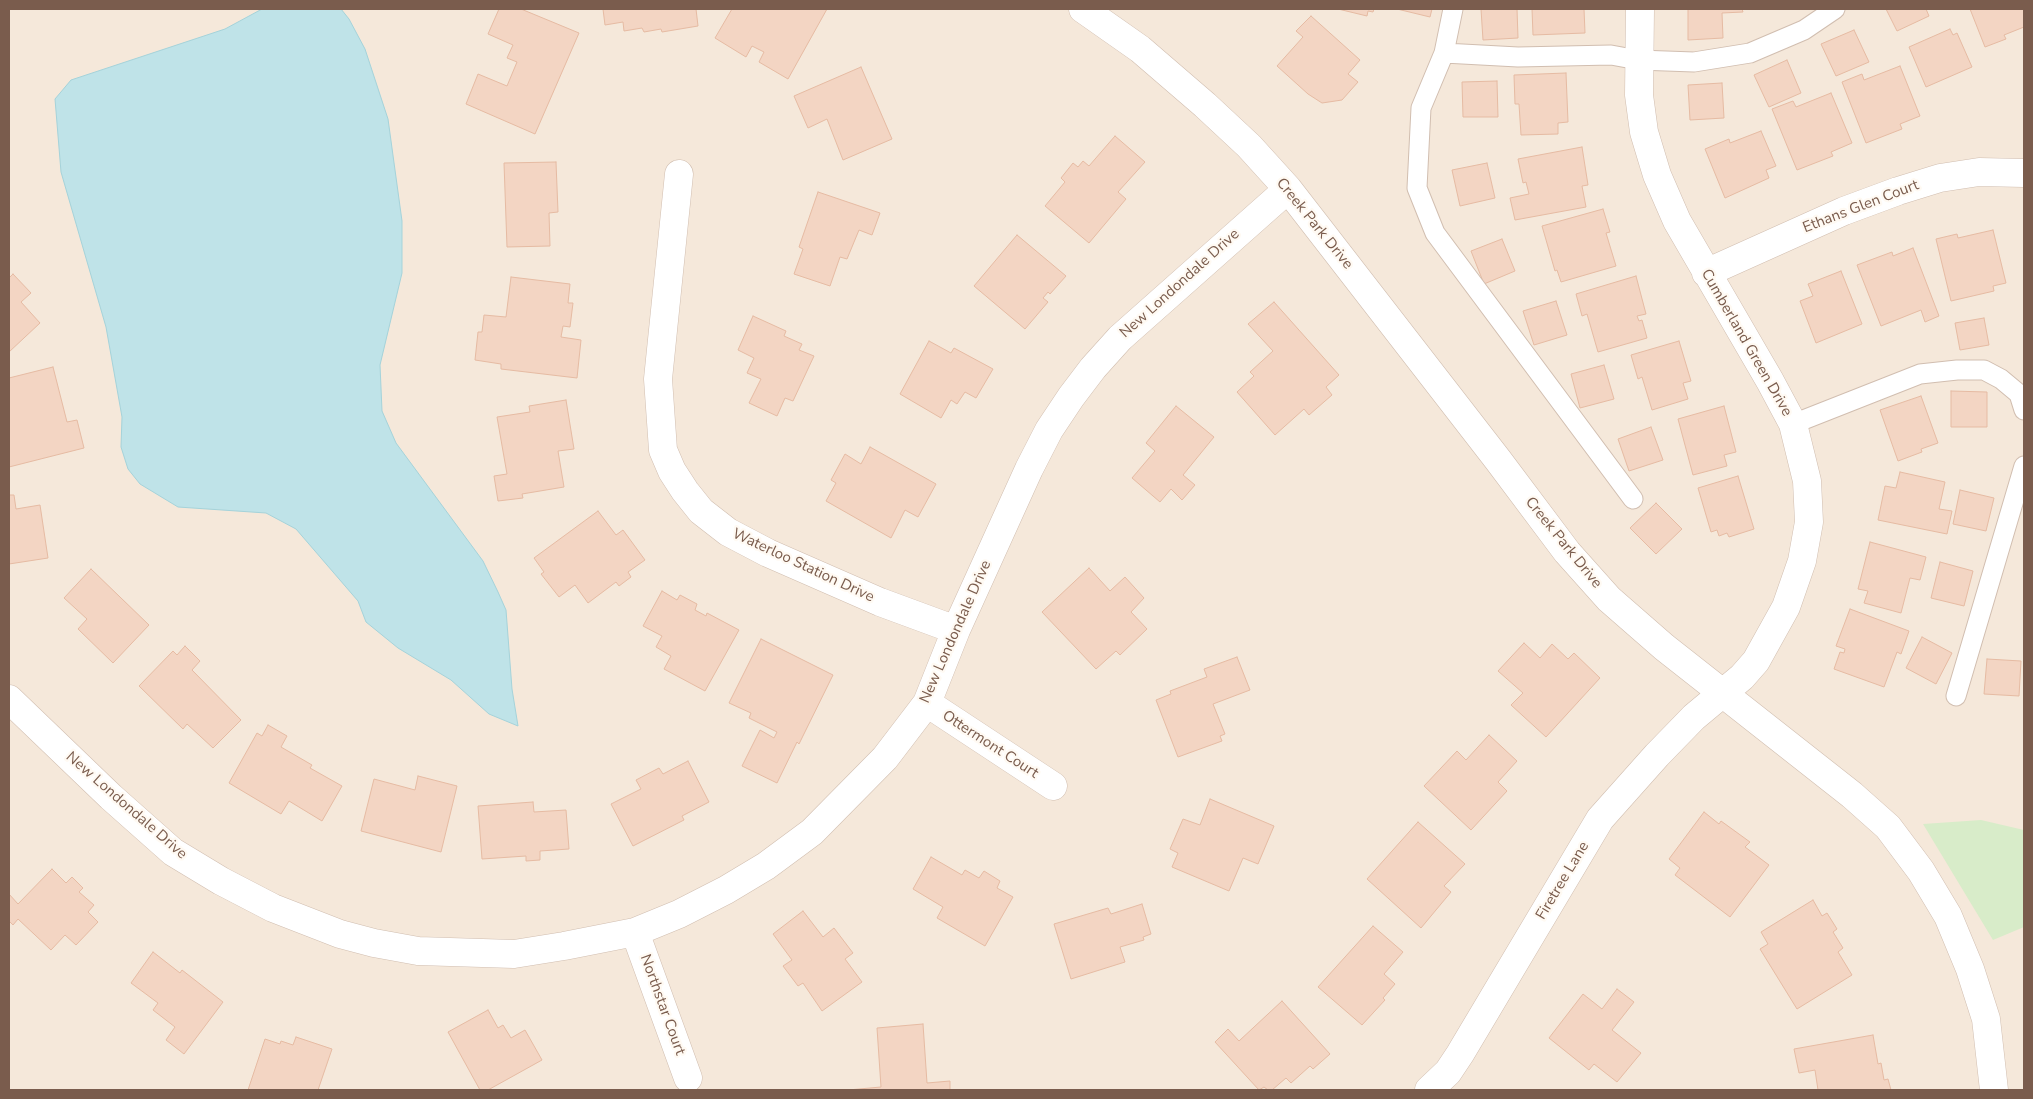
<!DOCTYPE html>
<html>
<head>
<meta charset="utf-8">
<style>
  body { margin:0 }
  #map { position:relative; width:2033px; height:1099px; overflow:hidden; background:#fdf6ec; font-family:"Nunito Sans",sans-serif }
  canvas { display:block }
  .frame { position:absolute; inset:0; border:10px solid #7a5c4d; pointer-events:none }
</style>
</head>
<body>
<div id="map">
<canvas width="2033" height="1099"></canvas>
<div class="frame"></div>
</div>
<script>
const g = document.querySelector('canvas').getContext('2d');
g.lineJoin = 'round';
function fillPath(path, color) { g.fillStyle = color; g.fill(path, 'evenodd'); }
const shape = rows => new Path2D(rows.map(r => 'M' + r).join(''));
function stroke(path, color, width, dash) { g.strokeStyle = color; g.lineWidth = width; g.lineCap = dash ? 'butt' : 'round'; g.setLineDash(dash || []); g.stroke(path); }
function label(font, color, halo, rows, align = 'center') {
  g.font = font + ' "Nunito Sans",sans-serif'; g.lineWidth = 4.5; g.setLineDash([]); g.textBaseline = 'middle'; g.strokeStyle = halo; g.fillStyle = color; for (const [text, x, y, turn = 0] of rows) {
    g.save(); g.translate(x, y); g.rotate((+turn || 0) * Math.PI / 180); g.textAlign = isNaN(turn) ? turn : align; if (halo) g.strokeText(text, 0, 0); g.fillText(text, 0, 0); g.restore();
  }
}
const residential = shape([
  [9,9,2024,9,2024,1090,9,1090]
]);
const green = shape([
  [1981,820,2024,830,2024,927,1993,940,1923,824]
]);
const water = shape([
  [262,9,341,9,349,19,365,49,388,119,402,221,402,273,380,365,382,411,396,443,483,561,498,592,506,610,512,689,518,726,489,714,451,680,398,648,366,622,358,601,296,529,266,513,178,507,140,484,128,469,121,447,122,417,106,327,61,172,55,99,71,80,225,29,262,9]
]);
const building = shape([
  [499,9,521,9,579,33,535,134,466,104,478,74,507,86,517,62,507,58,513,45,488,34,499,9],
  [603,9,696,9,698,26,662,32,661,29,644,32,642,28,624,31,623,22,605,25,603,9],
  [732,9,827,9,788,79,759,62,764,52,752,46,746,57,715,38,732,9],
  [1338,9,1374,9,1373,12,1368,11,1367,16,1338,9],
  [1397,9,1432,9,1430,17,1397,9],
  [1481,9,1517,9,1518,38,1483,40,1481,9],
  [1532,9,1584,9,1585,33,1533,35,1532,9],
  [1688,9,1742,9,1743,12,1722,13,1723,38,1688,40,1688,9],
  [1886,9,1926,9,1929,16,1897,31,1886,9],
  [1970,9,2024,9,2024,27,2004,35,2006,39,1985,47,1970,9],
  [1311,16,1360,60,1348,74,1358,82,1342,100,1322,103,1308,94,1277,66,1303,37,1296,31,1311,16],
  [1950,29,1953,35,1957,33,1972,67,1926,87,1909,47,1950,29],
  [1854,30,1869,62,1836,76,1821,44,1854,30],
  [1787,60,1801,93,1769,107,1754,75,1787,60],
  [1900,66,1920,116,1900,124,1902,129,1866,143,1842,82,1862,74,1864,80,1900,66],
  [861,67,892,139,843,160,827,119,808,128,794,96,861,67],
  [1566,73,1568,122,1558,123,1558,134,1521,135,1519,104,1515,104,1514,75,1566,73],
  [1497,81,1498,117,1463,117,1462,82,1497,81],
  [1722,83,1724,118,1690,120,1688,85,1722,83],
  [1831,93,1852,143,1831,152,1833,156,1797,170,1772,109,1793,101,1796,107,1831,93],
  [1761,131,1776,166,1766,170,1769,178,1725,198,1705,149,1729,139,1730,143,1761,131],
  [1115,136,1145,162,1118,192,1126,199,1089,243,1045,206,1065,182,1061,178,1073,163,1078,167,1083,161,1089,166,1115,136],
  [1582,147,1588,185,1582,186,1586,207,1515,220,1510,198,1529,194,1526,182,1523,183,1518,159,1582,147],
  [556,162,558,212,549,213,550,246,507,247,504,163,556,162],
  [1487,163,1495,198,1460,206,1452,170,1487,163],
  [818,192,880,213,872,235,859,230,847,259,840,257,830,286,794,274,803,249,799,247,818,192],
  [1603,209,1610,232,1606,233,1616,266,1561,282,1557,270,1555,271,1542,226,1603,209],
  [1993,230,2006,283,1993,286,1994,291,1951,301,1936,239,1957,234,1958,238,1993,230],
  [1017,235,1066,276,1050,294,1048,292,1043,298,1048,302,1025,329,974,286,1017,235],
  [1502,239,1515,271,1484,284,1471,251,1502,239],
  [1913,248,1939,316,1925,322,1921,310,1881,326,1857,265,1892,252,1893,256,1913,248],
  [1841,271,1862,324,1816,343,1800,301,1813,296,1808,284,1841,271],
  [13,274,31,293,21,302,40,323,9,352,9,278,13,274],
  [1636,276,1646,314,1637,316,1639,321,1642,320,1647,338,1598,352,1587,314,1582,316,1576,294,1636,276],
  [511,277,570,284,568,303,573,303,570,327,563,326,561,337,581,340,577,378,501,369,501,364,475,360,478,332,482,332,484,315,506,317,511,277],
  [1556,301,1567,335,1534,345,1523,311,1556,301],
  [1274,302,1339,375,1326,387,1332,395,1309,415,1304,409,1275,435,1237,392,1254,376,1250,372,1273,351,1248,324,1274,302],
  [753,316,786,331,784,336,802,344,799,350,814,356,793,401,785,398,777,416,749,403,761,379,747,373,754,358,738,350,753,316],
  [1984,318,1989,345,1960,350,1955,323,1984,318],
  [929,341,951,353,954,348,993,369,976,398,965,392,957,404,951,400,941,418,900,394,929,341],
  [1679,341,1691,381,1683,383,1688,399,1652,410,1642,377,1638,379,1631,355,1679,341],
  [1604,365,1614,399,1580,408,1571,374,1604,365],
  [53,367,67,422,77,420,84,448,9,467,9,378,53,367],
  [1951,391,1987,392,1987,427,1951,427,1951,391],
  [1921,396,1938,443,1921,449,1922,452,1898,461,1880,410,1921,396],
  [566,400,574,449,558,451,564,487,522,494,523,498,498,501,494,476,507,474,497,417,530,412,529,406,566,400],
  [1176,406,1214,437,1183,475,1195,485,1182,500,1171,489,1160,502,1132,478,1155,451,1146,443,1176,406],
  [1724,406,1736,452,1724,455,1727,466,1693,475,1678,419,1724,406],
  [1651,427,1663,460,1629,471,1618,439,1651,427],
  [870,447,936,484,918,517,905,510,891,538,826,501,836,483,831,480,845,454,861,464,870,447],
  [1900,472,1945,482,1939,509,1952,511,1947,534,1878,520,1885,486,1896,488,1900,472],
  [1738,476,1754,529,1729,537,1727,533,1719,536,1717,530,1711,532,1698,488,1738,476],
  [1960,490,1994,498,1986,531,1953,524,1960,490],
  [9,495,14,495,16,509,40,505,48,558,9,564,9,495],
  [1656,503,1682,529,1656,554,1630,528,1656,503],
  [598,511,616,535,623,530,645,560,628,572,631,577,619,586,616,582,588,603,575,585,559,597,541,574,544,572,534,558,598,511],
  [1870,542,1926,557,1920,580,1910,578,1901,613,1864,603,1868,591,1858,589,1870,542],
  [1940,562,1973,571,1964,606,1931,598,1940,562],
  [1089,568,1110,591,1125,577,1144,598,1131,612,1147,629,1120,655,1116,651,1096,669,1042,612,1089,568],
  [91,569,149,625,113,663,78,629,87,619,64,598,91,569],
  [662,591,677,600,680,595,697,604,695,610,706,616,707,613,739,630,705,691,664,669,671,656,656,647,662,636,643,626,662,591],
  [1850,609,1909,631,1901,654,1897,652,1884,687,1834,669,1840,652,1844,653,1845,649,1836,646,1850,609],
  [1922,637,1952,653,1936,684,1906,668,1922,637],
  [761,639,833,675,799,744,797,742,777,783,742,766,760,730,774,738,777,732,749,718,751,713,729,703,761,639],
  [1524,643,1540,658,1552,644,1568,659,1574,653,1600,678,1546,737,1511,705,1523,693,1498,671,1524,643],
  [185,646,200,661,192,670,241,720,213,748,187,724,183,729,139,686,173,651,177,655,185,646],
  [1237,657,1250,690,1213,704,1225,734,1220,736,1222,741,1178,757,1156,700,1171,694,1170,691,1207,677,1204,669,1237,657],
  [1987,659,2021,661,2019,696,1984,694,1987,659],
  [268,725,287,736,281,747,312,765,310,768,342,786,322,821,289,801,281,814,229,783,257,733,262,736,268,725],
  [1489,735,1517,761,1498,782,1507,791,1471,830,1424,786,1457,751,1466,760,1489,735],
  [688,761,709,802,682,816,684,820,633,846,611,804,641,789,636,780,659,768,663,774,688,761],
  [418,776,457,786,441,852,361,831,374,779,415,790,418,776],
  [1210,799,1274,826,1258,864,1243,858,1229,891,1172,867,1178,853,1170,849,1183,819,1200,825,1210,799],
  [533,802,534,812,566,810,569,849,540,851,540,860,526,861,526,856,482,859,478,806,533,802],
  [1704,812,1719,824,1721,821,1750,842,1745,847,1769,865,1730,917,1675,875,1680,868,1669,859,1704,812],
  [1418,822,1465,864,1444,886,1451,892,1421,928,1367,879,1418,822],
  [931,857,962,875,965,870,979,878,984,871,1000,881,997,888,1013,897,985,946,937,918,943,907,913,889,931,857],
  [52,869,66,883,72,877,83,888,79,892,94,905,88,912,98,922,76,945,65,935,51,950,18,919,13,925,9,921,9,894,18,904,52,869],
  [1813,900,1822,916,1827,913,1837,929,1833,932,1843,948,1838,952,1852,975,1797,1009,1760,949,1768,944,1761,932,1813,900],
  [1142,904,1151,934,1143,937,1144,940,1120,947,1125,962,1071,979,1054,924,1108,908,1111,914,1142,904],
  [803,911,823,937,834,928,853,953,845,959,862,982,822,1011,803,983,798,986,783,966,792,960,773,934,803,911],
  [1373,926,1403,952,1384,974,1395,984,1383,998,1385,1000,1362,1025,1318,987,1373,926],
  [153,952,180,973,182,970,223,1002,184,1054,166,1040,175,1027,153,1010,158,1003,131,983,153,952],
  [1617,989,1634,1002,1612,1030,1641,1053,1617,1082,1594,1064,1589,1070,1549,1038,1583,994,1602,1009,1617,989],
  [1282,1001,1330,1054,1313,1069,1310,1066,1291,1083,1286,1078,1272,1090,1268,1090,1264,1087,1259,1090,1215,1042,1228,1029,1239,1041,1282,1001],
  [488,1010,498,1028,503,1025,511,1038,525,1030,542,1060,488,1090,480,1090,448,1032,488,1010],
  [923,1024,927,1083,950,1081,950,1090,848,1090,881,1087,877,1028,923,1024],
  [1873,1035,1878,1064,1881,1063,1884,1080,1888,1079,1891,1090,1818,1090,1815,1070,1799,1073,1794,1049,1873,1035],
  [296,1037,332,1049,318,1090,248,1090,265,1039,280,1044,281,1041,293,1045,296,1037]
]);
const service = shape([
  [1453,9,1444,53,1421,108,1417,188,1435,233,1633,499],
  [1444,53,1518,57,1611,55,1638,60,1694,62,1750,53,1804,30,1835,9],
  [1793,424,1920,374,1957,370,1984,370,2001,379,2019,394,2024,410],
  [1956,696,2024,466]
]);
const minor = shape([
  [1083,9,1140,49,1205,105,1249,146,1288,189,1498,460,1567,552,1609,599,1664,647,1852,795,1888,827,1921,871,1948,916,1970,969,1986,1019,1994,1090],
  [679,174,658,379,663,450,672,471,685,491,701,511,728,532,768,553,880,602,956,630],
  [1706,273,1844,211,1898,191,1940,178,1979,172,2024,173],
  [9,699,111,797,173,852,221,881,273,908,340,934,374,943,418,951,514,954,564,946,635,932,679,914,726,890,766,866,812,832,885,758,927,703,956,630,1029,469,1049,430,1071,397,1093,368,1120,338,1288,189],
  [927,703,1053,786],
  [635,932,688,1078],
  [1429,1090,1448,1072,1460,1054,1600,819,1657,755,1694,717,1742,677,1756,661,1786,607,1802,561,1809,522,1807,481,1793,424,1770,381,1677,221,1657,175,1644,132,1639,95,1640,9]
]);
const streetNames = [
  ["Ethans Glen Court",1861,207,-21],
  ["Creek Park Drive",1314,224,51],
  ["New Londondale Drive",1180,284,-42],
  ["Cumberland Green Drive",1746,343,60],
  ["Creek Park Drive",1563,543,51],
  ["Waterloo Station Drive",803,566,25],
  ["New Londondale Drive",956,632,-66],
  ["Ottermont Court",990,745,33],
  ["New Londondale Drive",126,806,41],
  ["Firetree Lane",1563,881,-59],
  ["Northstar Court",662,1005,70]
];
fillPath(residential, '#f5e8da');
fillPath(green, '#d8ecc9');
fillPath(water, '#bfe3e8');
stroke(water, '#a5d3da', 1);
fillPath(building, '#f3d5c3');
stroke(building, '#e6bba3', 1);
stroke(service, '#d1beb0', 21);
stroke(minor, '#d1beb0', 29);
stroke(service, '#fff', 19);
stroke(minor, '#fff', 28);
label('15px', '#7a5c4d', '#fffaf3', streetNames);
</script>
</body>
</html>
